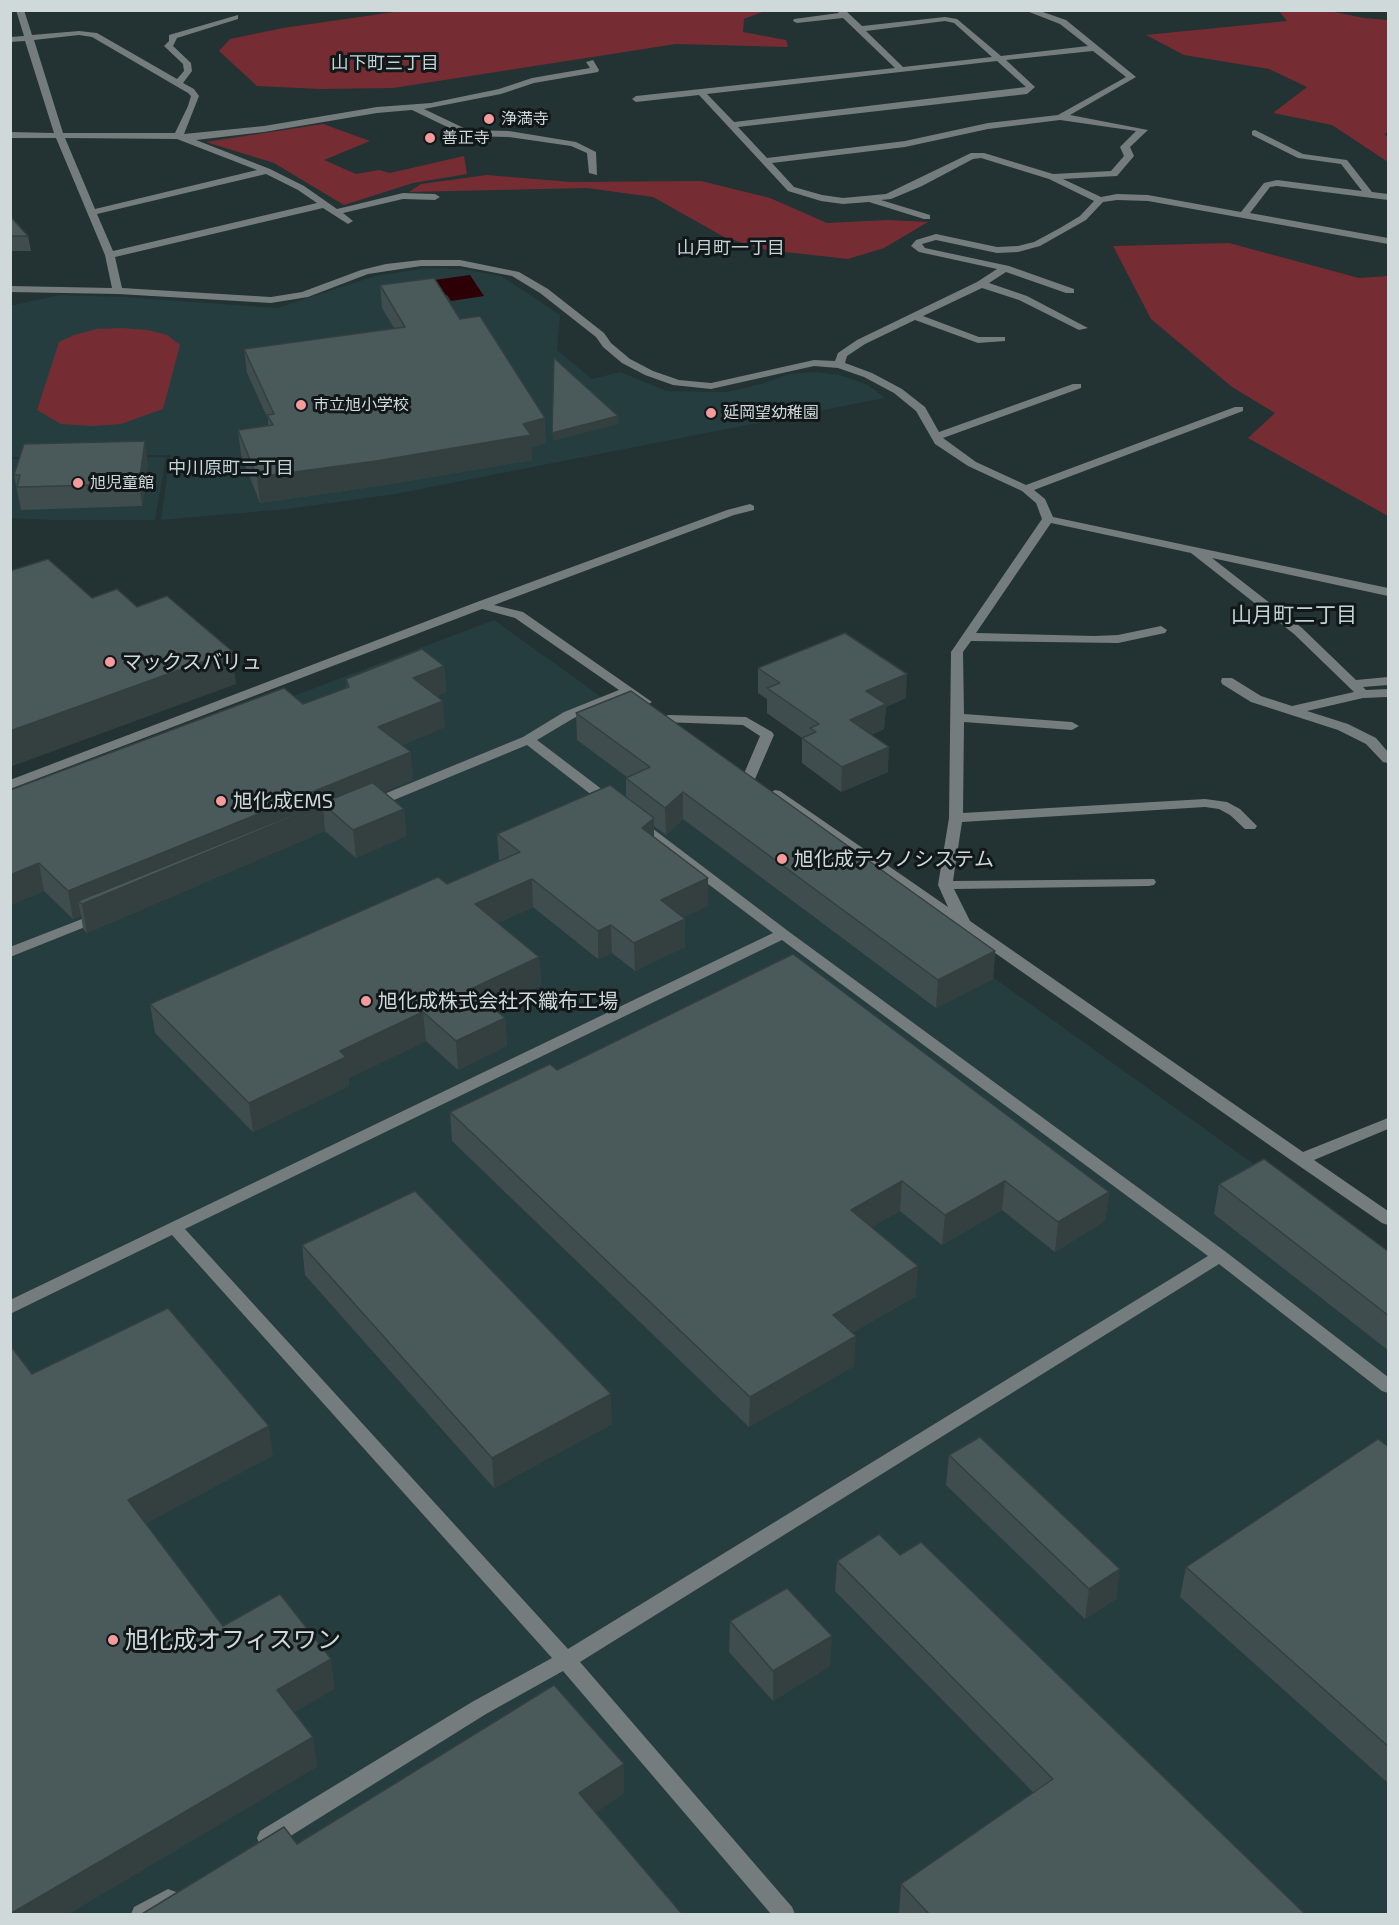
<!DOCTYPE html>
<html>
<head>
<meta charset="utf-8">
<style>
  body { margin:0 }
  #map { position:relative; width:1399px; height:1925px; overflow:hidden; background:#233233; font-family:"Exo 2",sans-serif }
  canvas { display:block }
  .frame { position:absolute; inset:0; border:12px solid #d0d9da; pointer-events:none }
</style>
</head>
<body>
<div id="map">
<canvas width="1399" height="1925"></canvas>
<div class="frame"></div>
</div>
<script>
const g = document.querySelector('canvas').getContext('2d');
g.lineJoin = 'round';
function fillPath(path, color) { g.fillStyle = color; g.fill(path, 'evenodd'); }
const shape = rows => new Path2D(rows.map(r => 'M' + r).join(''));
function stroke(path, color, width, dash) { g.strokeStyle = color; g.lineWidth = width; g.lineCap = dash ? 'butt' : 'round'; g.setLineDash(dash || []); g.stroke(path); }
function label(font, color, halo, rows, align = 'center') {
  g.font = font + ' "Exo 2","Noto Sans JP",sans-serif'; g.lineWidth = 6; g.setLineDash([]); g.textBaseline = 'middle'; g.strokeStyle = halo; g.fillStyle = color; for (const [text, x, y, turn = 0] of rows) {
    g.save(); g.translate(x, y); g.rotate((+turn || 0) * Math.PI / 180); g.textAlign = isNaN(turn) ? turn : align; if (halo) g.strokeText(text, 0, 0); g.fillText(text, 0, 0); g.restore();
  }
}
const built = shape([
  [426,268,462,269,501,276,530,295,560,315,557,350,592,379,620,372,667,391,727,392,761,384,789,374,815,372,840,375,868,385,885,398,395,494,288,509,161,520,170,455,11,457,10,306,59,295,123,297,277,308,375,276],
  [166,457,155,520,50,520,11,518,10,459],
  [494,620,1388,1260,1388,1914,11,1914,11,803]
]);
const green = shape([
  [401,11,765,11,744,19,743,32,786,40,788,47,676,44,393,88,320,89,257,86,219,51,230,39,283,28],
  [1279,11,1329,11,1364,18,1388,20,1388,132,1384,134,1388,137,1388,162,1332,125,1273,113,1307,87,1269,69,1184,55,1146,35,1287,21],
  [323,124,370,141,324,160,356,174,379,170,390,173,464,156,467,174,413,183,344,205,274,163,206,142],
  [487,175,571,182,701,181,770,198,827,223,888,220,928,222,884,248,848,259,767,250,726,238,653,197,587,188,409,192,421,184],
  [1229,243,1359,278,1388,276,1388,516,1248,438,1275,413,1232,387,1151,319,1113,246],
  [122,328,148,330,167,335,180,345,163,409,121,424,92,426,61,424,37,410,59,342,74,335,97,329]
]);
const water = shape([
  [470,275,484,296,451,301,447,295,402,301,392,286]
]);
const minor = shape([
  [16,10,24,10,32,35,79,31,97,33,177,79,184,71,183,64,164,46,169,41,169,35,238,15,238,19,177,38,173,46,191,63,192,71,183,83,194,89,199,96,184,134,264,126,377,107,431,103,499,89,532,78,590,68,586,62,593,60,599,70,598,72,534,83,501,94,424,109,468,130,509,131,576,142,596,152,597,175,589,173,587,153,571,146,509,137,466,136,412,110,377,113,264,132,196,140,270,169,304,186,337,209,403,193,435,194,440,197,435,200,403,199,343,213,353,221,348,224,323,208,115,257,122,288,271,297,302,292,361,270,386,264,421,260,460,260,519,272,548,289,604,333,611,343,630,359,653,371,679,380,711,383,814,360,835,361,838,353,857,340,977,282,997,269,919,252,911,246,916,240,936,234,997,247,1018,246,1034,242,1060,228,1080,216,1094,201,1049,179,981,158,973,159,922,186,891,199,881,200,930,215,930,219,924,219,869,202,843,204,821,201,788,191,699,95,636,102,632,99,636,96,895,68,843,18,797,23,793,21,794,19,839,13,836,10,845,10,862,26,945,17,957,19,1001,56,1088,46,1060,24,1024,10,1037,10,1066,20,1136,77,1070,115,1148,130,1130,147,1134,156,1117,176,1063,179,1101,197,1117,194,1148,195,1241,212,1264,183,1277,180,1362,191,1341,164,1298,158,1252,135,1252,131,1255,130,1303,154,1347,160,1372,192,1388,194,1388,200,1277,186,1270,187,1250,213,1388,238,1388,244,1148,201,1117,200,1103,202,1086,220,1040,246,1018,252,997,253,936,240,922,244,925,248,1009,266,1074,289,1074,293,1066,293,1006,272,989,283,1027,296,1088,328,1079,330,1019,300,982,288,923,316,979,337,1005,337,1005,341,978,343,915,320,865,344,847,356,845,363,872,373,902,389,925,407,939,432,1073,384,1081,384,1081,388,943,438,976,462,1026,485,1235,407,1243,407,1243,411,1034,490,1045,499,1053,517,1388,588,1388,596,1212,558,1302,628,1356,680,1388,677,1388,685,1363,687,1366,690,1388,689,1388,697,1363,698,1307,711,1348,724,1376,738,1388,752,1388,763,1383,762,1366,744,1338,730,1251,702,1222,684,1221,681,1222,678,1232,678,1261,696,1292,706,1354,692,1294,634,1191,553,1051,523,976,633,1094,636,1118,635,1161,626,1167,630,1165,633,1118,643,971,641,963,652,964,714,1072,722,1079,726,1072,730,964,722,963,813,1205,799,1227,802,1240,809,1257,826,1255,829,1245,829,1230,815,1219,809,1205,807,962,822,953,881,1154,879,1156,882,1154,885,1149,886,954,889,970,921,1303,1152,1388,1118,1388,1129,1314,1160,1388,1211,1388,1225,1382,1223,1295,1163,768,794,775,790,780,791,948,907,938,885,949,818,951,652,1042,519,1036,503,1022,491,968,466,935,444,916,411,894,393,864,377,838,368,814,366,711,389,673,385,645,375,622,363,603,347,596,337,540,293,512,276,460,266,421,266,368,274,308,297,271,303,118,294,10,292,10,286,112,288,105,255,56,138,10,138,10,132,54,133,25,41,10,42,10,37,24,36,16,10],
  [945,21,954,23,992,57,903,67,866,31,945,21],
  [79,35,92,37,188,93,191,96,188,106,175,133,63,133,34,40,79,35],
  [1093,51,1126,77,1058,115,988,123,905,141,767,158,738,127,1027,94,1035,87,1006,60,1093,51],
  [997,61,1026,87,734,122,707,94,997,61],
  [1060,120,1136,131,1120,147,1124,156,1111,171,1053,174,984,153,971,153,886,194,843,198,822,195,794,187,772,163,905,147,988,129,1060,120],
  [65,138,177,139,257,170,95,209,65,138],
  [266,174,298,190,317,203,113,251,97,214,266,174],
  [750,504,754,506,754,510,734,515,494,605,523,612,652,702,645,706,640,705,627,696,574,718,537,740,616,800,618,803,616,806,606,806,527,745,377,807,367,807,365,804,367,801,523,737,564,712,619,690,515,618,482,609,10,789,10,780,477,602,727,510,750,504],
  [668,715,746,717,772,732,774,735,755,779,750,780,743,776,760,736,743,725,663,722,661,719,668,715],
  [639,821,644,822,788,931,1226,1252,1388,1377,1388,1393,1382,1391,1219,1264,580,1662,792,1907,795,1914,771,1914,563,1671,486,1714,276,1845,268,1847,260,1845,257,1838,260,1831,472,1702,552,1658,172,1235,10,1314,10,1300,773,933,634,828,632,825,634,822,639,821],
  [782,940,1208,1256,568,1649,185,1229,782,940],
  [100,912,107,916,105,919,10,957,10,947,100,912],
  [168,1889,176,1892,179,1899,176,1906,161,1914,131,1914,134,1907,168,1889]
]);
const wall = shape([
  [10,216,28,236,31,251,10,251],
  [380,285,460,319,546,443,532,447,532,460,378,486,260,503,241,455,238,430,268,425,268,419,247,373,244,349,394,328,382,308],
  [148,463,142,506,21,510,14,475],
  [444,666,446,692,437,696,445,727,402,745,413,780,386,791,386,794,404,809,406,836,356,858,325,831,87,933,83,929,81,915,73,919,44,891,10,905,10,790,303,704,347,687,346,679],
  [758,668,906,698,886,707,884,729,871,735,888,772,841,792,802,763,802,738,767,713,767,699,758,693],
  [576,713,995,951,993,979,936,1008,683,819,666,835,654,826,654,837,708,906,684,917,685,919,685,947,635,971,612,953,598,959,533,907,498,923,539,957,541,985,493,1008,505,1018,507,1046,458,1070,426,1041,349,1078,349,1086,253,1132,155,1033,150,1004,447,884,499,861,497,834,626,797,626,778,627,777,577,740],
  [557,1070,1109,1192,1105,1221,1055,1252,1002,1210,942,1245,900,1211,871,1227,916,1296,852,1333,854,1366,749,1427,452,1141,450,1112],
  [1219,1184,1389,1252,1389,1351,1214,1214],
  [302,1245,612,1424,494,1488,305,1275],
  [1389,1447,1389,1784,1180,1597,1186,1567],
  [949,1455,1116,1599,1085,1619,946,1485],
  [900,1555,1305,1914,899,1914,901,1884,1033,1792,835,1591,837,1561],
  [730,1621,830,1666,773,1701,729,1652]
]);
const shadedWall = shape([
  [618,416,619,424,553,441,552,433],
  [545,418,546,443,532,447,532,460,378,486,260,503,257,477,523,424],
  [145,441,148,463,142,506,139,484],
  [232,651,236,684,10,767,10,731],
  [444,666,446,692,415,705,413,678],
  [907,674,906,698,886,707,884,729,849,744,850,720,866,691],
  [443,701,445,727,380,754,378,727],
  [889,747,888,772,841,792,842,767],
  [411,752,413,780,386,791,387,805,323,804,325,831,87,933,82,904,78,901,81,915,73,919,68,891],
  [683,792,683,819,666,835,665,808],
  [404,809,406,836,356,858,353,830],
  [654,818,654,845,642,828],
  [39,863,44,891,10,905,10,875],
  [708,878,708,906,661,928,661,900],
  [532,879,533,907,477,932,475,904],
  [685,919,685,947,635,971,634,943],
  [611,925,612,953,598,959,598,931],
  [995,951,993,979,936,1008,938,980],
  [539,957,541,985,473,1017,471,989],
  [423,1012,426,1041,349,1078,349,1086,253,1132,249,1103,340,1051],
  [505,1018,507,1046,458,1070,456,1041],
  [902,1181,900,1211,849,1239,851,1210],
  [1005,1181,1002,1210,942,1245,945,1215],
  [1109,1192,1105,1221,1055,1252,1058,1222],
  [918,1266,916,1296,831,1345,833,1315],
  [856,1336,854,1366,749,1427,750,1397],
  [611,1394,612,1424,494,1488,492,1458],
  [269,1426,273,1456,134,1530,128,1500],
  [1120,1569,1116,1599,1085,1619,1089,1589],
  [832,1636,830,1666,773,1701,773,1671],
  [331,1659,335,1689,281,1720,277,1690],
  [313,1737,317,1767,69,1914,11,1914],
  [624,1764,624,1794,580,1823,579,1793]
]);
const building = shape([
  [10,216,28,236,10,236,10,216],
  [434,278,460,319,480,316,545,418,523,424,531,435,376,461,257,477,238,430,273,425,267,415,274,414,244,349,405,327,380,285,434,278],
  [554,358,618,416,552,433,554,358],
  [145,441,139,484,17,487,20,475,14,475,24,444,145,441],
  [48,559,92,598,117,589,137,607,167,596,232,651,10,731,10,571,48,559],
  [845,633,907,674,866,691,886,704,850,720,889,747,842,767,802,738,816,732,810,728,819,724,767,688,780,683,758,668,845,633],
  [422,649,444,666,413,678,443,701,378,727,411,752,68,891,39,863,10,875,10,790,284,688,303,704,349,687,346,679,422,649],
  [631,691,995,951,938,980,683,792,665,808,626,778,650,767,576,713,631,691],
  [384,778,373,783,404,809,353,830,323,804,82,904,78,901,384,778],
  [610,785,654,818,642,828,708,878,661,900,685,919,634,943,611,925,598,931,532,879,475,904,539,957,471,989,505,1018,456,1041,423,1012,340,1051,346,1057,249,1103,150,1004,438,877,447,884,520,852,497,834,610,785],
  [793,954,1109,1192,1058,1222,1005,1181,945,1215,902,1181,851,1210,918,1266,833,1315,856,1336,750,1397,450,1112,550,1064,557,1070,793,954],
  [1264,1159,1389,1252,1389,1316,1219,1184,1264,1159],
  [415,1191,611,1394,492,1458,302,1245,415,1191],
  [168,1308,269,1426,128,1500,223,1626,280,1594,331,1659,277,1690,313,1737,10,1914,10,1345,32,1374,168,1308],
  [980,1437,1120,1569,1089,1589,949,1455,980,1437],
  [1378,1439,1389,1447,1389,1747,1186,1567,1378,1439],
  [879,1534,900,1555,921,1542,1305,1914,929,1914,901,1884,1053,1779,837,1561,879,1534],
  [787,1588,832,1636,773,1671,730,1621,787,1588],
  [554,1685,624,1764,579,1793,682,1914,142,1914,284,1827,297,1844,554,1685]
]);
const markers = [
  [489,119,6,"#f59b9e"],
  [430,138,6,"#f59b9e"],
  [301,405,6,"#f59b9e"],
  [711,413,6,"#f59b9e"],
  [78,483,6,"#f59b9e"],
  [110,662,6,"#f59b9e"],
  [221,801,6,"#f59b9e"],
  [782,859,6,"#f59b9e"],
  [366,1001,6,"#f59b9e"],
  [113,1640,6,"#f59b9e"]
];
const farPoinames = [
  ["浄満寺",501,119],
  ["善正寺",442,138],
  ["市立旭小学校",313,405],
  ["延岡望幼稚園",723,413],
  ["旭児童館",90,483]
];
const farNeighbourhoodnames = [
  ["山下町三丁目",385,63],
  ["山月町一丁目",731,248],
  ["中川原町二丁目",231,468]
];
const poiNames = [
  ["マックスバリュ",122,662],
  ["旭化成EMS",233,801],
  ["旭化成テクノシステム",794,859],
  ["旭化成株式会社不織布工場",378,1001]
];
const neighbourhoodNames = [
  ["山月町二丁目",1294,615]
];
const nearPoinames = [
  ["旭化成オフィスワン",125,1640]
];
fillPath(built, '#253d3f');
fillPath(green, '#752d33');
fillPath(water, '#2d0006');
fillPath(minor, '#757c7d');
fillPath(wall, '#404d4e');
fillPath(shadedWall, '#343f40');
fillPath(building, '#4a5a5b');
stroke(building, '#343f40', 1.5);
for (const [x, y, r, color] of markers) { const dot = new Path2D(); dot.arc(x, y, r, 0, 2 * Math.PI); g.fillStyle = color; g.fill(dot); stroke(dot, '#121819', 2); }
label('16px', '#d0d9da', '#121819', farPoinames, 'left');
label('18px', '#c1d3d5', '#121819', farNeighbourhoodnames);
label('20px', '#d0d9da', '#121819', poiNames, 'left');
label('21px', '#c1d3d5', '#121819', neighbourhoodNames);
label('24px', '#d0d9da', '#121819', nearPoinames, 'left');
</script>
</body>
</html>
